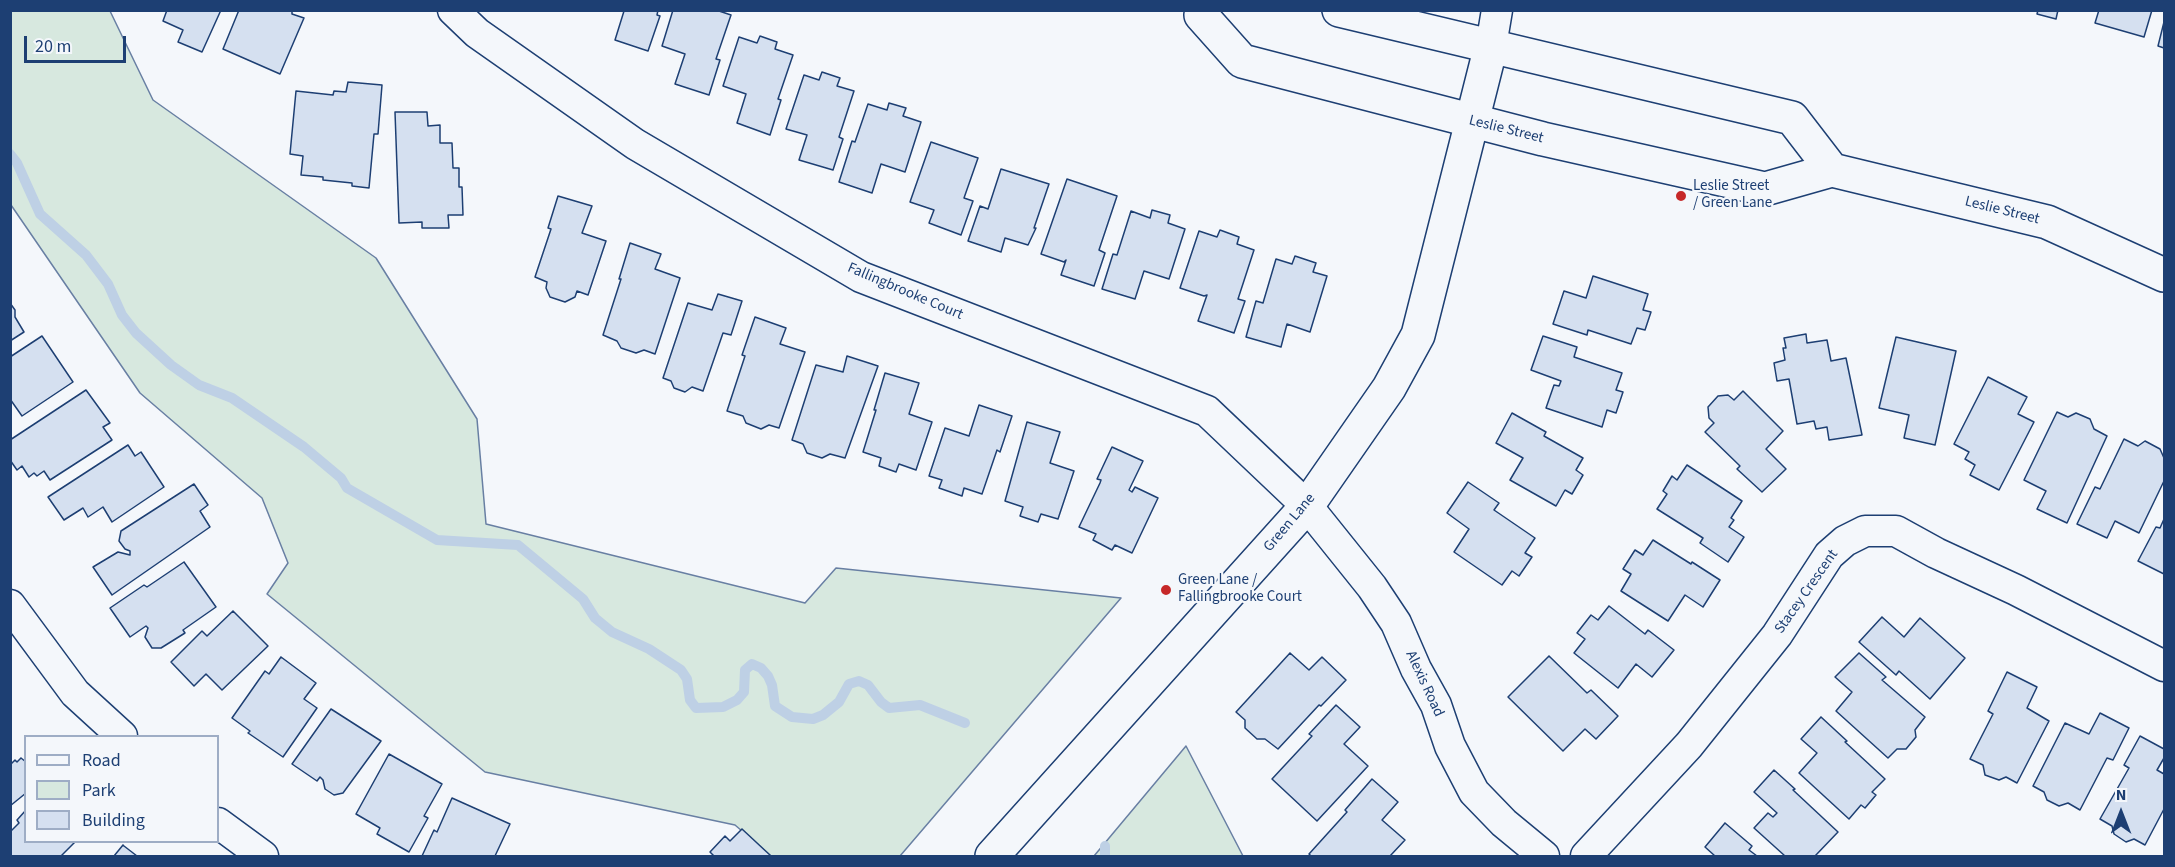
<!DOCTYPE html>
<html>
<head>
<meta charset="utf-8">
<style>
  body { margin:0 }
  #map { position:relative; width:2175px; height:867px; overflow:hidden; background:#f4f7fb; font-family:"Source Sans 3",sans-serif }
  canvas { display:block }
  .frame { position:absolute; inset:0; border:12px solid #1d3f73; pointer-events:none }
  .legend { position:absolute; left:24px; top:735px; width:195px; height:108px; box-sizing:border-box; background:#f4f7fb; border:2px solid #9eadc5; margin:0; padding:8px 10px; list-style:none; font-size:18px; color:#1d3f73 }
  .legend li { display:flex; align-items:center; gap:12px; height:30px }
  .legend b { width:30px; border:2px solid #9eadc5 }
  .north { position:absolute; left:2091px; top:783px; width:60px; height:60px; -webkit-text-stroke:4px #f4f7fb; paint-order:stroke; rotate:0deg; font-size:16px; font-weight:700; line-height:24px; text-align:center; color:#1d3f73 }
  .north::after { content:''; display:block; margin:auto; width:21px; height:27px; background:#1d3f73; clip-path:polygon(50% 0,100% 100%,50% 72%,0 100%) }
  .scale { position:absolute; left:24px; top:36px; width:102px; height:27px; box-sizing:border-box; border:3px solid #1d3f73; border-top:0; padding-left:8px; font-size:18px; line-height:21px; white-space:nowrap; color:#1d3f73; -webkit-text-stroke:4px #f4f7fb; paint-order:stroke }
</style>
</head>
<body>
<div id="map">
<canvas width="2175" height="867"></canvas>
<div class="frame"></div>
<ul class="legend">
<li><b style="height:8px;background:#f4f7fb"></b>Road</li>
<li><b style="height:16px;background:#d7e8df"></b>Park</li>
<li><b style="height:16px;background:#d5e0f0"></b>Building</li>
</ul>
<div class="north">N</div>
<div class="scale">20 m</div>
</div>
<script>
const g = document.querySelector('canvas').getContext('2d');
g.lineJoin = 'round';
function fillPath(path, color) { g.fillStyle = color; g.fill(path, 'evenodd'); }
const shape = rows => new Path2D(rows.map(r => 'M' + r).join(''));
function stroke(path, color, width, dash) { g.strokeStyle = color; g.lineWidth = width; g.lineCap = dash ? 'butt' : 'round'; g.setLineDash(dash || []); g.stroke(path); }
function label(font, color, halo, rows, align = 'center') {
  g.font = font + ' "Source Sans 3",sans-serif'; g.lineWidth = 4.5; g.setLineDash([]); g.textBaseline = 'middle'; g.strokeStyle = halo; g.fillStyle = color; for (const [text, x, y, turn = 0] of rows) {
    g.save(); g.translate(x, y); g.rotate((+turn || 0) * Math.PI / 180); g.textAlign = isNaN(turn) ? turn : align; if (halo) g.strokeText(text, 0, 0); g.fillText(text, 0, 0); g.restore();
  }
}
const green = shape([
  [10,11,110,11,153,100,376,258,477,419,486,524,805,603,836,568,1121,598,900,856,771,856,735,825,485,772,267,594,288,563,262,498,140,393,11,205,10,11],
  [1186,746,1243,856,1094,856,1186,746]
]);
const stream = shape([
  [10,154,17,163,40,214,86,255,108,284,122,315,136,333,171,365,199,385,232,398,304,447,341,478,347,488,437,540,518,545,583,599,595,618,612,632,649,649,681,670,687,679,690,700,696,708,723,707,737,700,744,692,745,670,752,664,761,668,768,676,772,685,775,706,792,717,813,719,823,715,839,702,849,684,859,681,868,685,881,702,889,708,920,705,965,723],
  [1105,846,1105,856]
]);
const building = shape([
  [167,10,221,10,202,52,178,42,183,30,163,21,167,10],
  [239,10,292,10,292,14,304,18,280,74,223,49,239,10],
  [621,10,658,10,657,15,660,16,648,51,615,40,624,11,621,10],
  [673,10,716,10,731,15,716,59,720,60,709,95,675,84,685,54,662,46,673,10],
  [2038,10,2058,10,2056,19,2037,14,2038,10],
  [2099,10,2152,10,2144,37,2095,23,2099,10],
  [2164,22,2164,48,2158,46,2164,22],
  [760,36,777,42,775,49,793,55,778,99,781,100,770,135,737,123,746,94,723,86,739,37,757,43,760,36],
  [822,72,840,78,837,86,854,91,839,137,843,139,833,170,799,160,807,135,786,129,804,75,819,80,822,72],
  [348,82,382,85,378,134,374,134,369,188,352,186,352,183,323,180,323,177,301,175,303,156,290,154,296,91,333,95,334,91,346,92,348,82],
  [889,103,906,108,903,116,921,122,905,172,881,164,872,193,839,182,852,141,855,142,868,104,887,110,889,103],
  [395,112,427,112,428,126,440,125,440,143,452,143,453,168,459,168,459,187,462,187,463,215,448,215,449,228,422,228,422,222,399,223,395,112],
  [931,142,978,158,964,198,973,201,961,235,929,223,934,210,910,202,931,142],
  [1001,169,1049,184,1034,228,1036,228,1028,245,1005,238,1001,252,968,241,980,206,988,209,1001,169],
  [1067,179,1117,196,1099,250,1105,253,1094,286,1061,275,1066,260,1064,262,1041,254,1067,179],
  [558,196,592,206,582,233,606,241,588,295,577,291,575,297,565,302,550,297,546,288,547,282,535,277,551,229,548,228,558,196],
  [1152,210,1170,215,1168,223,1185,229,1169,279,1144,271,1135,299,1102,289,1113,254,1117,255,1131,211,1150,218,1152,210],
  [1220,230,1239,237,1237,244,1254,250,1238,299,1245,301,1234,333,1198,321,1207,295,1204,296,1180,288,1199,231,1217,237,1220,230],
  [630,243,661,254,655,269,680,278,655,354,644,350,636,353,621,348,617,341,603,335,621,279,619,279,630,243],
  [1295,256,1316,263,1313,272,1327,276,1310,332,1287,324,1281,347,1246,337,1256,301,1263,303,1276,259,1292,264,1295,256],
  [1593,276,1648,294,1643,310,1651,312,1645,330,1637,328,1631,344,1588,330,1587,335,1553,324,1564,291,1586,298,1593,276],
  [718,294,742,301,731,335,723,333,703,391,692,387,685,392,674,388,671,381,663,378,688,303,712,310,718,294],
  [10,303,15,310,15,317,24,332,10,341,10,303],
  [755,317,786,328,780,344,805,352,779,428,769,425,761,429,746,423,743,416,727,411,745,356,742,355,755,317],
  [1806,334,1807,343,1827,340,1831,361,1846,358,1862,435,1829,440,1827,427,1816,429,1814,421,1797,424,1789,379,1777,381,1774,363,1785,360,1783,348,1786,348,1784,338,1806,334],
  [42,336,73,382,22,416,10,399,10,357,42,336],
  [1543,336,1577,347,1574,357,1622,373,1616,390,1623,392,1616,413,1607,410,1602,427,1546,408,1554,385,1559,386,1561,381,1531,370,1543,336],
  [1896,337,1956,351,1935,445,1904,438,1909,415,1879,408,1896,337],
  [847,356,878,366,845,458,830,454,822,458,807,453,803,444,792,440,816,365,843,372,847,356],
  [885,373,919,383,909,414,932,422,916,470,899,464,896,472,879,466,881,458,863,452,876,410,874,410,885,373],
  [1988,377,2027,397,2018,414,2034,422,1999,490,1970,475,1975,465,1965,459,1969,452,1954,444,1988,377],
  [86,390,110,423,103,427,112,440,50,480,44,471,37,476,34,473,29,477,22,466,17,470,10,460,10,440,86,390],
  [1743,391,1783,431,1766,449,1786,469,1762,492,1737,469,1740,466,1705,432,1714,423,1709,418,1708,407,1718,396,1728,395,1734,400,1743,391],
  [979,405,1012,416,1000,452,997,450,982,494,964,488,962,496,939,488,942,480,929,476,945,428,969,436,979,405],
  [2057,412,2068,417,2076,413,2090,419,2094,429,2107,436,2067,523,2037,509,2046,491,2024,480,2057,412],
  [1512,413,1546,432,1544,436,1583,458,1576,470,1583,475,1572,494,1565,490,1556,506,1510,480,1523,458,1496,443,1512,413],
  [1027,422,1060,432,1050,463,1074,471,1058,519,1041,514,1038,522,1020,516,1023,507,1005,501,1027,422],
  [2124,439,2138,446,2145,441,2160,449,2164,458,2164,481,2139,533,2115,521,2107,538,2077,524,2095,487,2100,489,2124,439],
  [128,445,135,456,141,452,164,487,112,522,103,507,88,517,83,508,64,520,48,497,128,445],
  [1112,447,1143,461,1129,490,1132,492,1135,487,1158,498,1132,553,1115,545,1112,550,1093,540,1096,534,1079,527,1100,483,1101,480,1097,479,1112,447],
  [1687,465,1742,501,1731,518,1734,520,1729,527,1744,537,1728,562,1700,543,1703,538,1657,509,1667,494,1663,491,1672,476,1677,480,1687,465],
  [1468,482,1499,503,1494,510,1535,538,1525,553,1532,557,1519,576,1512,571,1502,585,1454,552,1469,529,1447,513,1468,482],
  [194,484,208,505,200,511,210,527,112,595,93,567,118,552,130,555,130,551,125,549,119,541,121,531,194,484],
  [2164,519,2164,574,2138,561,2156,527,2160,528,2164,519],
  [1653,540,1691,564,1692,562,1720,580,1703,607,1685,595,1668,621,1621,591,1631,574,1623,569,1635,550,1643,555,1653,540],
  [184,562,216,607,183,630,185,633,161,648,152,648,145,637,148,628,146,626,130,637,110,608,144,585,147,587,184,562],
  [1609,606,1645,634,1648,630,1674,650,1652,677,1636,664,1618,688,1574,653,1585,639,1577,633,1591,615,1598,620,1609,606],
  [233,611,268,646,222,690,206,674,194,686,171,662,202,631,207,636,233,611],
  [1882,617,1904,637,1920,618,1965,658,1930,699,1899,671,1896,675,1859,642,1882,617],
  [1290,653,1309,670,1322,657,1346,680,1321,706,1319,705,1278,749,1265,739,1257,739,1245,728,1245,720,1236,712,1290,653],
  [1859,653,1886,677,1882,680,1925,717,1915,730,1916,737,1906,749,1897,749,1888,758,1836,711,1852,692,1835,677,1859,653],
  [1549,656,1587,693,1591,690,1618,716,1596,739,1585,729,1563,751,1508,697,1549,656],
  [281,657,316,683,304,699,317,708,283,757,251,735,248,733,250,731,232,718,265,671,269,674,281,657],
  [2007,672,2037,687,2027,708,2049,721,2017,783,2006,777,1999,780,1985,775,1983,765,1970,759,1993,714,1988,711,2007,672],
  [1336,705,1360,727,1344,744,1368,766,1317,821,1272,779,1312,736,1309,734,1336,705],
  [331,709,381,741,343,793,334,795,325,789,323,780,320,777,317,781,292,764,331,709],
  [2100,713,2129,728,2113,760,2107,758,2080,810,2068,803,2059,806,2047,800,2044,792,2033,786,2065,723,2089,734,2100,713],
  [1821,717,1847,741,1845,742,1885,779,1872,792,1876,795,1865,808,1861,805,1849,819,1799,773,1817,753,1801,739,1821,717],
  [2140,736,2164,749,2164,758,2157,770,2164,774,2164,809,2145,845,2134,839,2126,842,2114,834,2112,826,2100,819,2129,768,2124,765,2140,736],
  [389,754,442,784,424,816,428,818,409,852,377,834,380,828,356,814,389,754],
  [21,758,26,762,26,793,10,806,10,765,15,760,17,762,21,758],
  [1774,770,1795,789,1793,790,1838,832,1815,856,1785,856,1754,828,1768,813,1773,817,1777,813,1754,792,1774,770],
  [1372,779,1398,802,1382,820,1405,840,1390,856,1311,856,1309,854,1347,812,1345,810,1372,779],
  [452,798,510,824,495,856,422,856,434,830,437,832,452,798],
  [26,810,26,842,75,842,61,856,10,856,10,832,19,823,17,820,26,810],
  [1725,823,1752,846,1749,850,1757,856,1715,856,1705,847,1725,823],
  [742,829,771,856,714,856,710,852,725,836,730,841,742,829],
  [123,845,124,846,137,856,114,856,123,845]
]);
const minor = shape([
  [453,10,477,33,635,144,861,277,1207,411,1307,506,1372,587,1396,623,1416,669,1436,705,1450,746,1474,792,1504,823,1544,856],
  [1491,46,1497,10],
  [10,605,75,693,122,736],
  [218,823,263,856],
  [1586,856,1689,745,1777,635,1829,555,1845,541,1865,531,1896,531,1936,553,2016,590,2164,666]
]);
const tertiary = shape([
  [992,856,1307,506,1389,388,1418,335,1491,46]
]);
const secondary = shape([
  [1339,10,1792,118,1832,170],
  [1201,15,1242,61,1543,139,1765,189,1832,170,2047,222,2164,275]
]);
const markers = [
  [1681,196,6,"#c62828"],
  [1166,590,6,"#c62828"]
];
const streetNames = [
  ["Leslie Street",1506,130,14],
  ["Leslie Street",2002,211,14],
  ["Fallingbrooke Court",905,292,23],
  ["Green Lane",1290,523,-50],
  ["Stacey Crescent",1807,592,-55],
  ["Alexis Road",1424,684,65]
];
const poiNames = [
  ["Leslie Street",1693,187],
  ["/ Green Lane",1693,204],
  ["Green Lane /",1178,581],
  ["Fallingbrooke Court",1178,598]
];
fillPath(green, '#d7e8df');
stroke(green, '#687fa3', 1.5);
stroke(stream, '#bed0e5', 10);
fillPath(building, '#d5e0f0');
stroke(building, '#1d3f73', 1.5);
stroke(minor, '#1d3f73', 33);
stroke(tertiary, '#1d3f73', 36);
stroke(secondary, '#1d3f73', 36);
stroke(minor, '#f4f7fb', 30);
stroke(tertiary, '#f4f7fb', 33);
stroke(secondary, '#f4f7fb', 33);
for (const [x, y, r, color] of markers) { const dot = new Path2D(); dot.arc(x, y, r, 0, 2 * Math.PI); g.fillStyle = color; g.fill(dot); stroke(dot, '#f4f7fb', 2); }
label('15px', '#1d3f73', '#f4f7fb', streetNames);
label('15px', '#1d3f73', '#f4f7fb', poiNames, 'left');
</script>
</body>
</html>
